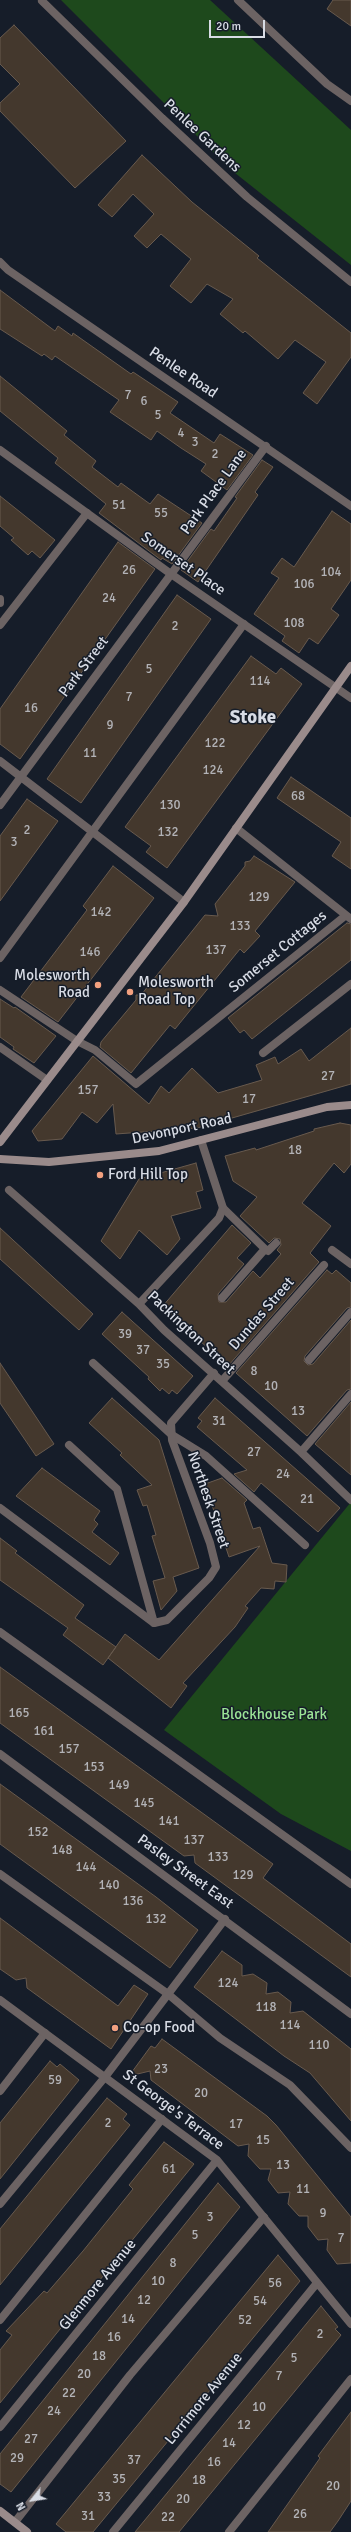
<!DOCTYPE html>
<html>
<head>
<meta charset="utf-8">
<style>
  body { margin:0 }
  #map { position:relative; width:351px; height:2532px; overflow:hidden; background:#161d29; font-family:Signika,sans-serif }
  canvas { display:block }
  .north { position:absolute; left:12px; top:2480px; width:40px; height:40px; -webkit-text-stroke:3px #161d29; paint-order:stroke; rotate:240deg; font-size:11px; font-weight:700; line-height:16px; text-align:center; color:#d8dce5 }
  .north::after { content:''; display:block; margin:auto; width:14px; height:18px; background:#d8dce5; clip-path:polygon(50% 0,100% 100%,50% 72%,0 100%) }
  .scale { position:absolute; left:209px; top:20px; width:56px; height:18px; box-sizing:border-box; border:2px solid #d8dce5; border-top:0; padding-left:5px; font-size:12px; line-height:14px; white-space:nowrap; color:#d8dce5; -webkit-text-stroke:3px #161d29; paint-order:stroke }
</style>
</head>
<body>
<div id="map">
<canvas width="351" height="2532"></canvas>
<div class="north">N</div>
<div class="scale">20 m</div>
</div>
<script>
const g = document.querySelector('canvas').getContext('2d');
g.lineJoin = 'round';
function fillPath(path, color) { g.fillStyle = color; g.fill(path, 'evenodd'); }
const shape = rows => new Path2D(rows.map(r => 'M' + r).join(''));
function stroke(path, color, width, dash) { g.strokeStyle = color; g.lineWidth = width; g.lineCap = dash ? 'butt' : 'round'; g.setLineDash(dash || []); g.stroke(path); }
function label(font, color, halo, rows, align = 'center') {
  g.font = font + ' Signika,sans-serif'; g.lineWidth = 3; g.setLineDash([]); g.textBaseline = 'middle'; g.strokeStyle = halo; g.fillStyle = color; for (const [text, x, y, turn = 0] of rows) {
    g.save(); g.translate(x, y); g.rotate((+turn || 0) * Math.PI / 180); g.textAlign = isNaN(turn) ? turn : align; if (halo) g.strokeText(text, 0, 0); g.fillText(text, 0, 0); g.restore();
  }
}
const green = shape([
  [61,0,210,0,351,130,351,265,230,169],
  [351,1502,351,1851,281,1814,164,1730]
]);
const building = shape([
  [333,0,351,0,351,26,327,9,333,0],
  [14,25,126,141,75,188,0,111,0,103,20,84,0,64,0,38,14,25],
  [142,155,192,202,259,256,257,258,351,333,351,357,317,404,303,393,326,362,295,340,278,359,245,331,243,333,220,314,233,299,207,284,191,303,170,286,191,259,161,234,147,248,134,236,154,214,133,194,112,217,98,205,142,155],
  [0,290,55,331,58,326,72,336,73,333,131,374,133,372,178,402,170,413,214,443,220,434,253,455,227,490,201,471,206,464,181,448,157,431,151,440,110,412,119,400,55,356,52,360,44,354,42,356,0,329,0,290],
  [0,376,67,431,64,435,96,461,92,467,118,487,121,483,150,504,158,494,202,523,172,564,162,558,161,560,99,513,106,504,55,463,58,458,0,411,0,376],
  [262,460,273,467,255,492,258,495,198,582,181,570,211,529,214,531,237,498,235,497,262,460],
  [0,496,55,540,40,558,32,551,28,555,11,540,14,538,0,526,0,496],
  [332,511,351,524,351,580,331,609,339,615,318,644,309,638,299,653,282,641,285,636,254,614,279,578,271,573,282,558,294,567,332,511],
  [118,542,155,569,20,759,0,744,0,709,118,542],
  [177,595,211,619,81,803,47,779,177,595],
  [251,656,276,674,281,668,302,684,167,868,146,852,151,846,125,827,251,656],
  [291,777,351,818,351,869,332,856,341,842,277,798,291,777],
  [27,799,58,821,0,901,0,836,27,799],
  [254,856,295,882,255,931,260,936,244,953,240,949,175,1029,170,1025,131,1073,100,1047,101,1042,136,1000,136,995,141,995,205,915,218,916,215,904,245,866,245,862,250,861,254,856],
  [113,866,154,898,58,1022,21,997,87,910,83,906,113,866],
  [347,923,351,924,351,960,252,1039,244,1030,240,1033,228,1018,347,923],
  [0,999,14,1008,15,1007,56,1036,34,1063,13,1049,14,1047,0,1037,0,999],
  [351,1028,351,1084,197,1128,116,1134,113,1104,97,1123,82,1112,62,1139,38,1141,32,1131,93,1056,149,1104,161,1086,169,1093,192,1068,218,1093,262,1080,256,1065,275,1057,278,1064,301,1049,309,1061,351,1028],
  [340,1123,351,1125,351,1164,344,1173,334,1163,302,1203,331,1226,310,1253,319,1262,228,1366,162,1307,232,1225,251,1243,237,1258,244,1264,218,1294,219,1302,226,1302,253,1271,260,1278,281,1254,277,1250,281,1245,280,1239,274,1238,269,1243,240,1216,257,1197,233,1181,225,1156,255,1148,256,1150,314,1131,314,1129,340,1123],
  [196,1163,203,1190,196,1192,201,1208,171,1216,180,1239,167,1255,139,1230,120,1259,101,1241,139,1179,196,1163],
  [0,1228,93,1314,79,1330,0,1259,0,1228],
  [327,1270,332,1274,336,1270,351,1283,351,1307,347,1308,305,1356,304,1361,308,1365,313,1364,351,1320,351,1389,347,1390,307,1436,236,1373,327,1270],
  [122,1312,193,1376,177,1394,172,1390,169,1394,162,1388,160,1391,148,1379,149,1377,102,1334,122,1312],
  [0,1363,54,1444,36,1456,0,1403,0,1363],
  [112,1398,159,1440,199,1568,173,1577,177,1591,161,1610,153,1581,165,1578,152,1536,156,1535,147,1505,143,1506,137,1490,152,1485,120,1455,122,1453,89,1423,112,1398],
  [215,1398,340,1508,318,1532,261,1483,254,1492,234,1474,247,1470,197,1427,202,1421,198,1418,215,1398],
  [351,1402,351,1475,315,1444,351,1402],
  [42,1468,100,1511,94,1520,98,1524,92,1532,119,1553,110,1565,16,1496,42,1468],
  [222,1478,247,1500,244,1503,253,1529,260,1527,272,1563,287,1565,286,1582,275,1581,274,1589,261,1588,245,1606,248,1608,235,1627,183,1683,187,1686,171,1708,108,1658,125,1634,159,1660,260,1546,229,1557,205,1484,222,1478],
  [0,1538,17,1551,15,1553,84,1605,75,1618,116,1647,103,1665,63,1635,68,1628,0,1580,0,1538],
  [0,1667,273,1864,263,1878,351,1944,351,1977,195,1863,194,1855,184,1856,0,1723,0,1667],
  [0,1784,156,1897,198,1930,170,1968,0,1844,0,1784],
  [0,1918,118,2006,134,1985,148,1994,111,2049,27,1988,26,1978,16,1980,0,1969,0,1918],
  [222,1951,242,1965,242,1976,253,1974,267,1983,266,1994,278,1992,291,2002,290,2013,303,2011,351,2049,351,2121,310,2073,284,2056,194,1987,222,1951],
  [162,2039,267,2116,276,2125,351,2217,351,2263,337,2264,327,2250,328,2239,318,2240,308,2227,308,2216,299,2216,288,2204,290,2192,278,2193,268,2180,271,2169,260,2169,248,2156,249,2144,238,2146,151,2080,150,2071,129,2076,151,2046,155,2048,162,2039],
  [50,2061,57,2067,60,2064,79,2080,0,2179,0,2123,50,2061],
  [107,2098,127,2114,123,2119,130,2125,0,2285,0,2229,107,2098],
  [164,2142,194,2164,0,2403,0,2350,12,2335,6,2331,44,2291,47,2293,83,2251,133,2189,129,2185,164,2142],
  [218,2183,240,2207,11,2492,0,2484,0,2454,218,2183],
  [278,2255,300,2281,93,2532,66,2532,56,2524,278,2255],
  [321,2306,338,2327,335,2329,341,2335,179,2532,135,2532,321,2306],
  [351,2412,351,2501,338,2521,330,2532,268,2532,320,2458,318,2456,351,2412]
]);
const lane = shape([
  [42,1,162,118,247,197,351,282],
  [0,599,0,603],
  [0,625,87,513],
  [236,828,351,919],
  [0,958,244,624],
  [77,1041,95,1050,136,1084,345,916],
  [0,1047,47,1080],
  [263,1053,351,984],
  [265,1249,268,1251,276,1243],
  [222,1298,265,1249,223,1208],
  [309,1360,351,1312],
  [93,1363,172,1435,206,1456,305,1545],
  [69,1445,117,1489,154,1623],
  [0,1632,351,1884],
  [0,1874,168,1994,220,2038,290,2085,351,2148],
  [0,2091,45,2033],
  [0,2320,162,2119],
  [15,2522,130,2375,264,2217],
  [229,2532,351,2379]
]);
const street = shape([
  [238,0,327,84,351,101],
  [0,262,8,270,351,506],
  [0,450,171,574,351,698],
  [0,761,184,902],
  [0,805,266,446],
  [0,990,77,1041],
  [9,1190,139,1304,164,1330,301,1452,351,1500],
  [332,1250,351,1264],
  [139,1304,219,1218,223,1208,201,1140],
  [222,1381,324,1265],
  [301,1452,351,1394],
  [0,1508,154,1623,167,1620,209,1578,216,1567,210,1543,172,1440,171,1423,214,1373],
  [0,1754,351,2014],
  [0,2000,217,2160,351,2324],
  [0,2204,105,2077,225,1919],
  [0,2427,217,2160],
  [113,2532,317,2283]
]);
const secondary = shape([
  [0,1142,184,902,351,666],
  [0,1159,49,1162,159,1151,327,1107,351,1105],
  [0,2511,27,2532]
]);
const markers = [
  [98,985,4,"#f2a07f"],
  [130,992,4,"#f2a07f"],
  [100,1175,4,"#f2a07f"],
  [115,2028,4,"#f2a07f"]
];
const numberNames = [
  ["7",128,396],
  ["6",144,402],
  ["5",158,416],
  ["4",181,434],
  ["3",195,443],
  ["2",215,455],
  ["51",119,506],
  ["55",161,514],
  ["26",129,571],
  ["104",331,573],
  ["106",304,585],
  ["24",109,599],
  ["108",294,624],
  ["2",175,627],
  ["5",149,670],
  ["114",260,682],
  ["7",129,698],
  ["16",31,709],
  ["9",110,726],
  ["122",215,744],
  ["11",90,754],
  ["124",213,771],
  ["68",298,797],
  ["130",170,806],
  ["2",27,831],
  ["132",168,833],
  ["3",14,843],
  ["129",259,898],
  ["142",101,913],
  ["133",240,927],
  ["137",216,951],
  ["146",90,953],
  ["27",328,1077],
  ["157",88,1091],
  ["17",249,1100],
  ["18",295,1151],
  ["39",125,1335],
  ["37",143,1351],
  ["35",163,1365],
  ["8",254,1372],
  ["10",271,1387],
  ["13",298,1412],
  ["31",219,1422],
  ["27",254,1453],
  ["24",283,1475],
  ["21",307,1500],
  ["165",19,1714],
  ["161",44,1732],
  ["157",69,1750],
  ["153",94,1768],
  ["149",119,1786],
  ["145",144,1804],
  ["141",169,1822],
  ["152",38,1833],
  ["137",194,1841],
  ["148",62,1851],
  ["133",218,1858],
  ["144",86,1868],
  ["129",243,1876],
  ["140",109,1886],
  ["136",133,1902],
  ["132",156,1920],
  ["124",228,1984],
  ["118",266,2008],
  ["114",290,2026],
  ["110",319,2046],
  ["23",161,2070],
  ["59",55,2081],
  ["20",201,2094],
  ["2",108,2124],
  ["17",236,2125],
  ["15",263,2141],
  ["13",283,2166],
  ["61",169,2170],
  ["11",303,2190],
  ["9",323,2214],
  ["3",210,2218],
  ["5",195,2236],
  ["7",341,2239],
  ["8",173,2264],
  ["10",158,2282],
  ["56",275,2284],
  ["12",144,2301],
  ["54",260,2302],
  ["14",128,2320],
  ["52",245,2321],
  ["2",320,2335],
  ["16",114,2338],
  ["18",99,2357],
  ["5",294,2359],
  ["20",84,2375],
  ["7",279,2377],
  ["22",69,2394],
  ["10",259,2408],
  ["24",54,2412],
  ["12",244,2426],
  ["27",31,2440],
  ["14",229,2444],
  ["29",17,2459],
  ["37",134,2461],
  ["16",214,2463],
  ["35",119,2480],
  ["18",199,2481],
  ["20",333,2487],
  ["33",104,2498],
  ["20",183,2500],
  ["26",300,2515],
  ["31",88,2517],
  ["22",168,2518]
];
const streetNames = [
  ["Penlee Gardens",202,136,43],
  ["Penlee Road",183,373,34],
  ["Park Place Lane",214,492,-54],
  ["Somerset Place",183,564,35],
  ["Park Street",84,667,-53],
  ["Somerset Cottages",278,952,-39],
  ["Devonport Road",182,1129,-12],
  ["Dundas Street",262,1314,-49],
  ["Packington Street",191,1333,43],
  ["Northesk Street",208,1500,71],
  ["Pasley Street East",185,1872,36],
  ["St George's Terrace",173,2110,37],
  ["Glenmore Avenue",98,2285,-51],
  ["Lorrimore Avenue",204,2399,-51]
];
const poiNames = [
  ["Molesworth",90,976,"right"],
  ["Road",90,993,"right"],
  ["Molesworth",138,983],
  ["Road Top",138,1000],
  ["Ford Hill Top",108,1175],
  ["Co-op Food",123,2028]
];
const parkNames = [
  ["Blockhouse Park",274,1715]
];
const districtNames = [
  ["Stoke",253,718]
];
fillPath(green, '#1e491c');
fillPath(building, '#44382d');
stroke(building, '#685a4e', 1);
stroke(lane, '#6c6363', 8);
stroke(street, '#6c6363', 8);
stroke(secondary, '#9a8b8b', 8);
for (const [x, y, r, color] of markers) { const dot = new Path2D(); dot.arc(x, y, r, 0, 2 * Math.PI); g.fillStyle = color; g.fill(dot); stroke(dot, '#161d29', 1.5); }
label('13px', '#b3b3b7', null, numberNames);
label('15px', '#d8dce5', '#161d29', streetNames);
label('15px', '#d8dce5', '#161d29', poiNames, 'left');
label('15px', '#9be496', '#161d29', parkNames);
label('bold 19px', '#d8dce5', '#161d29', districtNames);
</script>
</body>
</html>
